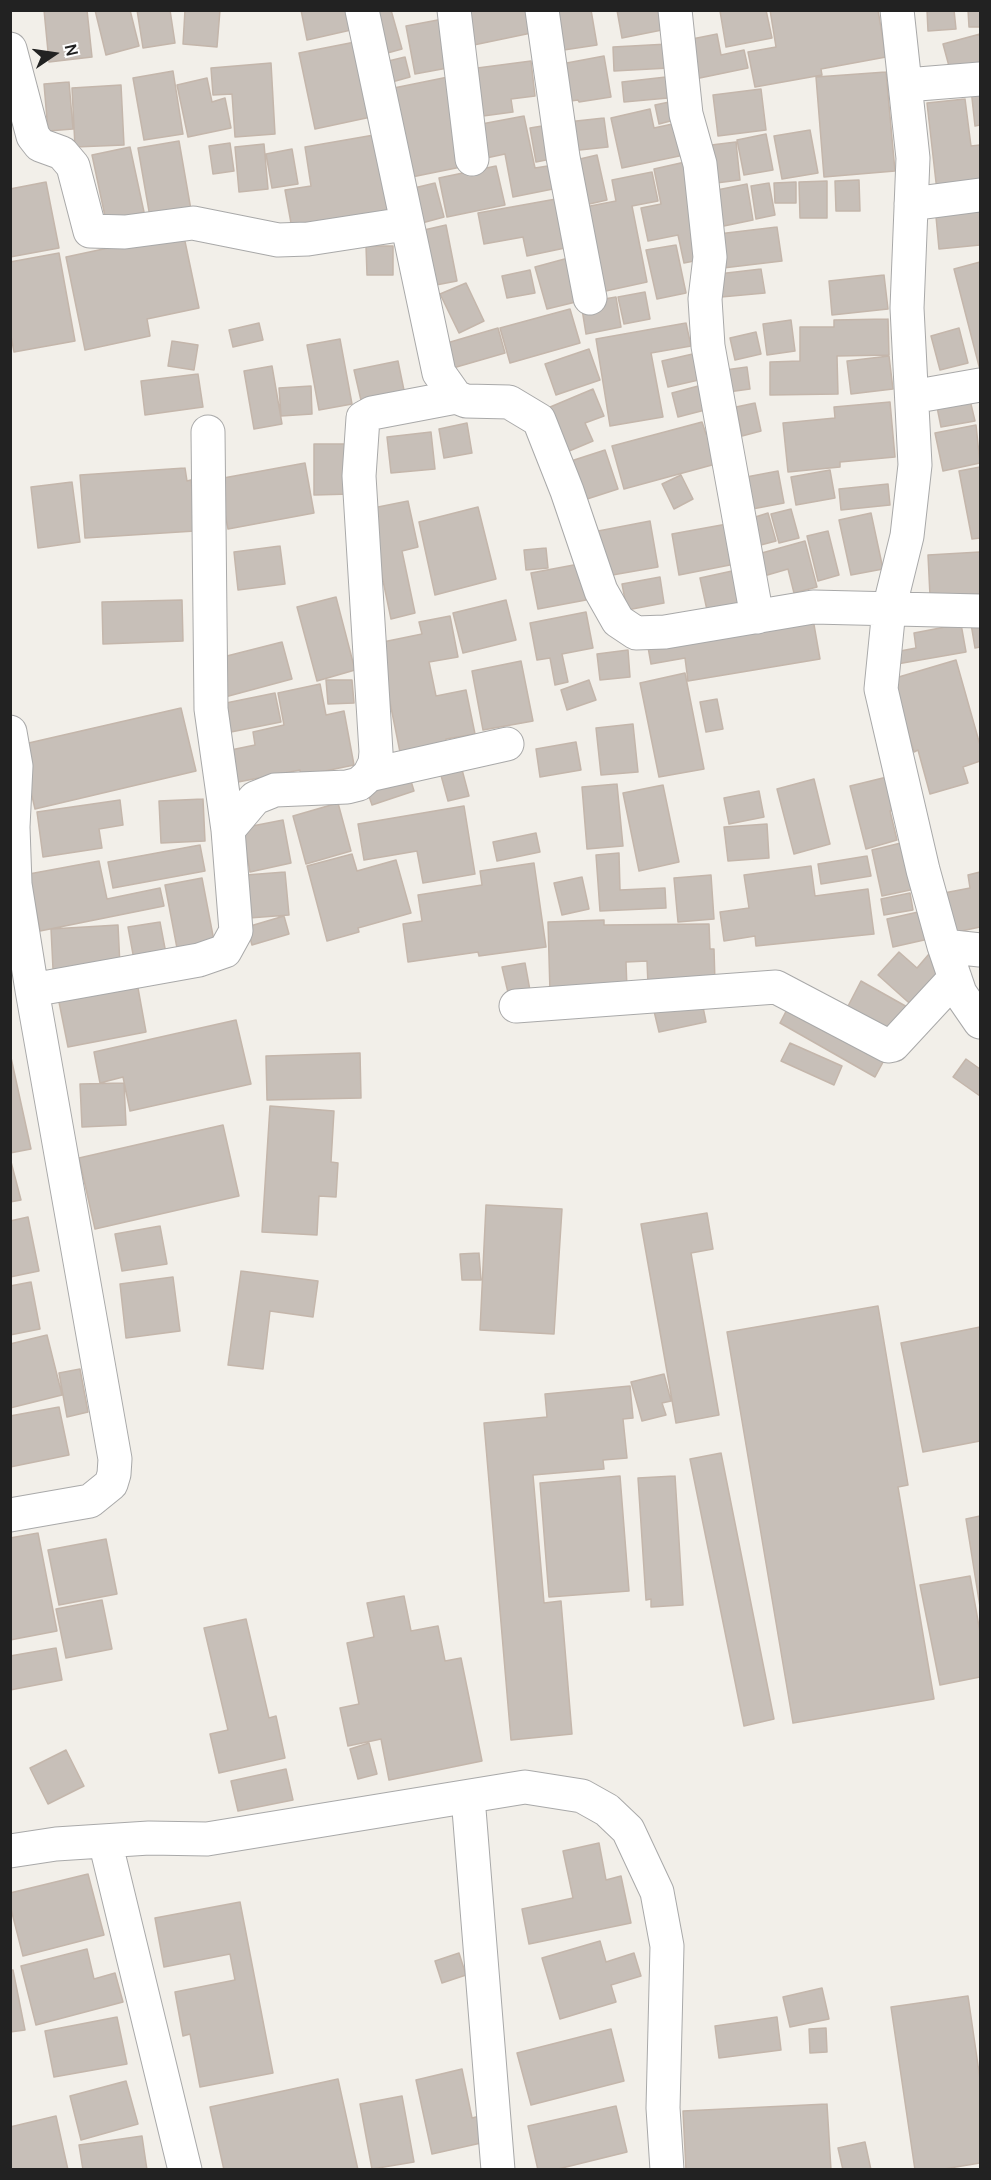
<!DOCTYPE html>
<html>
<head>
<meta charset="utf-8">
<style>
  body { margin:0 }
  #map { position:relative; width:991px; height:2180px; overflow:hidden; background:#f2efe9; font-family:Manrope,sans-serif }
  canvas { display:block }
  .frame { position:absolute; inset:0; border:12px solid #222; pointer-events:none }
  .north { position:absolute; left:24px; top:24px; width:60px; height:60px; -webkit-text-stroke:4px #fff; paint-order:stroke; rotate:77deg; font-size:16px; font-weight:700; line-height:24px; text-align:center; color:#222 }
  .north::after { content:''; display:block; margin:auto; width:21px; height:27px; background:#222; clip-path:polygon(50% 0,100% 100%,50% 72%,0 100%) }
</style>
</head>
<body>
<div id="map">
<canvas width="991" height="2180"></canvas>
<div class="frame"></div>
<div class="north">N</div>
</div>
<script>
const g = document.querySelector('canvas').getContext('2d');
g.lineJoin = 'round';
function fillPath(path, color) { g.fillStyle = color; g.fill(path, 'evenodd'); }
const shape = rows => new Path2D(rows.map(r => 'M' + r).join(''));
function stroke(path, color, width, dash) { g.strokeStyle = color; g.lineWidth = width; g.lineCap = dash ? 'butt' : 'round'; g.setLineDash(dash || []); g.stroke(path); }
const building = shape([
  [44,10,87,10,92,57,49,62,44,10],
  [95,10,130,10,139,46,106,55,95,10],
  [137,10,170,10,175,43,143,48,137,10],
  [185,10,220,10,217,47,183,44,185,10],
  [301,10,347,10,351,30,307,40,301,10],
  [368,10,391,10,402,49,380,55,368,10],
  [462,10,532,10,536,32,469,46,462,10],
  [551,10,591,10,597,45,557,51,551,10],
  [617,10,669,10,672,28,622,38,617,10],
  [766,10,772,38,726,47,720,11,766,10],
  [770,10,878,10,886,57,821,69,822,75,755,87,748,52,776,47,770,10],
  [927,10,954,10,956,29,928,31,927,10],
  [968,10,980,10,980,27,969,27,968,10],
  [443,19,453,67,415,74,406,26,443,19],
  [717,34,721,55,744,50,748,68,695,79,687,40,717,34],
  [980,34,980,74,953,81,943,44,980,34],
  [355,42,371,117,315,129,299,53,355,42],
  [668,44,669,68,614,71,613,47,668,44],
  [604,56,611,97,579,102,578,100,563,102,556,65,604,56],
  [405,57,410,77,381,85,376,64,405,57],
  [531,61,535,96,511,99,513,112,468,118,462,70,531,61],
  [271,63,275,134,235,137,232,94,213,95,211,68,271,63],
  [173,71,183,134,144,140,133,78,173,71],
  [886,72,895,171,824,177,816,77,886,72],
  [448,77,466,166,402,179,384,90,448,77],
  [666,77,668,98,624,102,622,82,666,77],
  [207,78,212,102,225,98,231,128,188,137,177,85,207,78],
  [69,82,73,129,48,131,44,84,69,82],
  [121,85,124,145,75,147,72,88,121,85],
  [980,88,980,125,975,126,971,89,980,88],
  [761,89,766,130,718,136,713,95,761,89],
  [965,99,971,146,980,145,980,186,937,191,927,103,965,99],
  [674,101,678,119,659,124,655,105,674,101],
  [650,109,654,128,677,123,684,155,622,168,611,118,650,109],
  [524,116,535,168,554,165,558,188,513,197,505,154,477,160,471,126,524,116],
  [604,118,608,147,570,151,567,122,604,118],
  [554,124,561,157,536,162,530,128,554,124],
  [810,130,818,173,782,179,774,136,810,130],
  [766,134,773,170,744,175,737,140,766,134],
  [374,135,389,217,293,234,285,190,311,186,305,147,374,135],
  [179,141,191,210,150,217,138,148,179,141],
  [736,142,740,180,708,184,703,146,736,142],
  [230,143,234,171,213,174,209,146,230,143],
  [264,144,268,189,239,192,235,147,264,144],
  [130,147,144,212,106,221,92,155,130,147],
  [292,149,298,184,272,188,266,154,292,149],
  [597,155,607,200,576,207,567,162,597,155],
  [685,162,704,259,684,263,678,235,648,241,641,208,661,204,654,169,685,162],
  [496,166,505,205,447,217,439,178,496,166],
  [652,172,658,201,632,206,647,282,592,294,575,209,616,201,612,180,652,172],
  [859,180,860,211,836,211,835,181,859,180],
  [827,181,827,218,800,218,799,182,827,181],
  [46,182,59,248,10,257,10,189,46,182],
  [796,182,796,203,775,203,774,183,796,182],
  [435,183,444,217,422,223,414,188,435,183],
  [769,183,775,215,756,219,751,186,769,183],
  [747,184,753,220,719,227,712,191,747,184],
  [556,199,565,248,527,256,523,237,484,244,478,213,556,199],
  [980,201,980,245,939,249,935,206,980,201],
  [446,225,457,281,436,285,424,230,446,225],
  [777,227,782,261,723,268,718,234,777,227],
  [183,232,199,308,147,319,150,336,85,350,66,257,183,232],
  [676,245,686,293,657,299,646,250,676,245],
  [366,246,393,246,393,275,367,275,366,246],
  [59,253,75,341,14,352,10,331,10,262,59,253],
  [572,257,584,300,547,309,535,267,572,257],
  [980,262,980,370,954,269,980,262],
  [761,269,765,293,721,297,718,274,761,269],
  [530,270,535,293,507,298,502,276,530,270],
  [884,275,888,309,832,315,829,281,884,275],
  [466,283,484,321,459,333,440,294,466,283],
  [645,292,650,319,624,324,618,297,645,292],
  [616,297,621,327,586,334,581,303,616,297],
  [570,309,580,343,510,363,500,328,570,309],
  [888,319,889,355,837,356,838,394,770,395,770,362,800,361,800,327,834,327,834,320,888,319],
  [791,320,795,351,767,355,763,324,791,320],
  [259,323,263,340,233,347,229,330,259,323],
  [686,323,691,346,651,353,663,417,610,426,596,339,686,323],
  [498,328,505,353,453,368,447,343,498,328],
  [959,328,968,363,940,370,931,336,959,328],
  [756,332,761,354,735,360,730,338,756,332],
  [340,339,352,404,319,410,307,345,340,339],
  [172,341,198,345,194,370,168,366,172,341],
  [589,349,600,380,556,395,545,364,589,349],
  [697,353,703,379,668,387,662,361,697,353],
  [889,356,893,389,851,394,847,361,889,356],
  [398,361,406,400,363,409,354,370,398,361],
  [272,366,282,424,254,429,244,371,272,366],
  [747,367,750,389,728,392,725,370,747,367],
  [198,374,203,407,145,415,141,381,198,374],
  [702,385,709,409,678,417,672,393,702,385],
  [311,386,312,414,281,416,279,388,311,386],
  [593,389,604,416,585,423,593,441,562,454,543,410,593,389],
  [970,400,975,421,941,427,937,407,970,400],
  [890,402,895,457,840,462,840,467,788,472,783,423,835,418,834,407,890,402],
  [755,403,761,431,742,436,736,407,755,403],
  [702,422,706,434,715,431,723,462,624,489,612,446,702,422],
  [467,423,472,453,444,458,439,429,467,423],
  [976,425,980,463,943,471,935,433,976,425],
  [431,432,435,469,391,473,387,437,431,432],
  [314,444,350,444,351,494,314,495,314,444],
  [605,450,618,489,584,500,571,461,605,450],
  [305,463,314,513,228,529,218,479,305,463],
  [980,467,980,538,972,539,959,471,980,467],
  [185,468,187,481,191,480,195,531,85,538,80,475,185,468],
  [830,470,835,498,796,505,791,477,830,470],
  [778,471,784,503,747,510,741,478,778,471],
  [681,475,693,499,674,509,662,484,681,475],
  [72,482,80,542,38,548,31,487,72,482],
  [888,484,890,505,841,510,839,489,888,484],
  [408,501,418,547,402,551,415,613,391,619,368,509,408,501],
  [478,507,496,579,435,595,419,522,478,507],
  [791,509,799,538,779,543,771,514,791,509],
  [768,513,776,541,757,546,749,519,768,513],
  [871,513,883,569,851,575,839,520,871,513],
  [650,521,658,567,601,577,593,532,650,521],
  [727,524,735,564,679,575,672,534,727,524],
  [828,531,839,575,818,581,807,536,828,531],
  [805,541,817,587,794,593,788,569,757,578,751,556,805,541],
  [280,546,285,584,238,590,234,552,280,546],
  [546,548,548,568,526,570,524,550,546,548],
  [980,552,980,594,930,596,928,555,980,552],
  [579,564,586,600,538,609,531,573,579,564],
  [732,571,739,603,707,610,700,578,732,571],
  [660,577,664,603,627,610,622,584,660,577],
  [336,597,355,670,317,681,297,607,336,597],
  [182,600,183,641,103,644,102,602,182,600],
  [506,600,516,640,463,653,453,613,506,600],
  [586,612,593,648,562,654,568,682,555,685,550,658,537,660,530,623,586,612],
  [450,616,458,657,429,662,436,696,466,690,475,734,446,739,449,754,400,752,378,643,422,634,419,622,450,616],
  [813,619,820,659,688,681,685,658,651,664,648,647,813,619],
  [980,623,980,647,975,648,971,624,980,623],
  [961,624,966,652,897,664,895,652,916,648,914,633,961,624],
  [282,642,292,679,225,697,215,659,282,642],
  [628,650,630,677,600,680,597,654,628,650],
  [956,660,980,745,980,761,963,767,968,783,930,794,918,750,914,752,892,679,956,660],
  [521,661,533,721,483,730,472,671,521,661],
  [685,673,704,769,659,777,640,683,685,673],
  [326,680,352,680,354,703,328,704,326,680],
  [589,680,596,700,567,710,561,690,589,680],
  [320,684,326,715,344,711,354,765,301,776,300,770,233,783,226,751,255,745,253,732,284,725,278,693,320,684],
  [275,693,281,722,231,732,226,703,275,693],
  [717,699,723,729,706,732,700,702,717,699],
  [181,708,196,771,35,809,20,745,181,708],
  [633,724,638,772,601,775,596,728,633,724],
  [576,742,581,770,540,777,536,749,576,742],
  [460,762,469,796,448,801,439,768,460,762],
  [408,771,414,791,372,805,365,785,408,771],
  [887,777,896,810,890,811,897,840,866,849,850,786,887,777],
  [814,779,830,844,794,854,777,789,814,779],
  [617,784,623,846,587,849,582,787,617,784],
  [663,785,679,862,639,871,623,793,663,785],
  [759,791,764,817,729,824,724,798,759,791],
  [203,799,205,841,161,843,159,801,203,799],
  [120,800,123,825,99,829,102,848,43,857,37,812,120,800],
  [338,803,351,851,306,864,293,816,338,803],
  [464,806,475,874,423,883,417,851,364,860,358,824,464,806],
  [283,820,291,863,250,872,242,828,283,820],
  [767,824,769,858,728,861,724,827,767,824],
  [536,833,540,852,497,861,493,842,536,833],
  [905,842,915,889,882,896,872,850,905,842],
  [200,845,205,871,113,888,108,862,200,845],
  [619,853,620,890,665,888,666,908,600,911,596,855,619,853],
  [352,854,357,871,396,860,411,913,358,928,359,932,327,941,307,866,352,854],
  [867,856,871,876,821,884,818,864,867,856],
  [99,861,107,899,160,888,164,906,40,931,29,874,99,861],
  [534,863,546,947,479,956,478,952,408,962,403,924,422,921,418,895,482,885,480,871,534,863],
  [811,866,815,896,868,889,874,934,756,946,755,936,724,941,720,912,749,908,744,875,811,866],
  [285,872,289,915,249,918,246,875,285,872],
  [980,872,980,927,952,933,944,893,970,888,968,875,980,872],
  [711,875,714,919,678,922,674,878,711,875],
  [582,877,589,909,562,915,554,883,582,877],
  [202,878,214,941,177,948,165,885,202,878],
  [910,893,913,910,884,915,881,899,910,893],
  [927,910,933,938,893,947,887,919,927,910],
  [284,916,289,934,252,945,247,927,284,916],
  [604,920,604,925,709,924,710,949,714,949,715,983,648,985,647,961,626,962,627,989,550,992,548,922,604,920],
  [160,922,167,959,135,965,128,927,160,922],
  [118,925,120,966,53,969,51,929,118,925],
  [899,952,917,968,929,954,950,973,917,1010,878,975,899,952],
  [525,963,531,996,510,1001,502,967,525,963],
  [136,977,146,1032,68,1047,57,992,136,977],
  [861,981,909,1008,892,1038,845,1012,861,981],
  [793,998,888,1053,875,1077,780,1023,793,998],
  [702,1002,706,1022,659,1032,654,1011,702,1002],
  [236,1020,251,1084,130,1111,123,1077,100,1083,94,1052,236,1020],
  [790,1043,842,1066,834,1085,781,1061,790,1043],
  [10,1053,31,1149,10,1153,10,1053],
  [360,1053,361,1098,267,1100,266,1056,360,1053],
  [966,1059,980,1069,980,1096,953,1077,966,1059],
  [124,1083,126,1125,82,1127,80,1084,124,1083],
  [270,1106,334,1111,331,1162,338,1163,336,1197,319,1196,317,1235,262,1232,270,1106],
  [223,1125,239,1196,95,1229,79,1158,223,1125],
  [10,1158,21,1200,10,1202,10,1158],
  [486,1205,562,1209,554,1334,480,1330,486,1205],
  [707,1213,713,1249,691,1253,719,1415,676,1423,641,1224,707,1213],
  [28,1217,39,1271,10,1277,10,1221,28,1217],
  [160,1226,167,1264,122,1271,115,1234,160,1226],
  [479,1253,481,1280,462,1280,460,1254,479,1253],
  [241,1271,318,1281,313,1317,270,1311,263,1369,228,1365,241,1271],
  [173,1277,180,1331,126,1338,120,1284,173,1277],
  [31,1282,40,1329,10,1335,10,1286,31,1282],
  [878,1306,908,1485,898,1487,934,1699,793,1723,727,1332,878,1306],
  [980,1327,980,1441,923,1452,901,1343,980,1327],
  [47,1335,62,1395,10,1408,10,1344,47,1335],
  [80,1369,88,1412,67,1417,59,1373,80,1369],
  [664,1374,671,1401,662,1403,666,1415,642,1421,631,1382,664,1374],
  [630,1386,633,1418,623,1419,627,1458,603,1460,604,1469,533,1475,544,1603,561,1601,572,1734,511,1740,484,1423,547,1417,545,1394,630,1386],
  [59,1407,69,1455,10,1467,10,1416,59,1407],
  [721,1453,774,1719,744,1726,690,1459,721,1453],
  [620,1476,629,1591,549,1597,540,1483,620,1476],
  [675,1476,683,1605,651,1607,651,1599,646,1600,638,1478,675,1476],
  [980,1516,980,1607,966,1519,980,1516],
  [38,1533,57,1631,10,1640,10,1538,38,1533],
  [106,1539,117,1594,59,1605,48,1550,106,1539],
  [970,1576,980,1632,980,1677,940,1685,920,1585,970,1576],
  [404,1596,411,1631,438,1626,445,1661,461,1658,482,1761,389,1780,381,1739,348,1746,340,1708,359,1704,347,1643,374,1637,367,1603,404,1596],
  [102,1600,112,1649,66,1658,56,1609,102,1600],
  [246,1619,269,1718,276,1716,285,1758,219,1773,210,1734,228,1730,204,1628,246,1619],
  [56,1648,62,1680,10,1690,10,1656,56,1648],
  [369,1743,377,1774,358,1779,350,1749,369,1743],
  [66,1750,84,1786,48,1804,30,1768,66,1750],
  [286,1769,293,1800,238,1811,231,1781,286,1769],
  [599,1843,606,1880,621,1876,631,1923,529,1944,522,1909,573,1898,563,1851,599,1843],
  [88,1874,104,1935,23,1956,10,1905,10,1893,88,1874],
  [240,1902,273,2073,200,2087,190,2034,183,2036,175,1992,235,1980,230,1954,164,1967,155,1918,240,1902],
  [600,1941,606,1962,634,1953,641,1976,611,1985,616,2002,560,2019,542,1958,600,1941],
  [87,1949,94,1979,115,1973,123,2002,36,2025,21,1966,87,1949],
  [459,1953,466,1975,442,1983,435,1961,459,1953],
  [10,1970,13,1970,25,2030,10,2032,10,1970],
  [822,1988,829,2019,790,2027,783,1997,822,1988],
  [968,1996,980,2079,980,2163,938,2170,915,2170,891,2007,968,1996],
  [117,2017,127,2064,54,2077,45,2031,117,2017],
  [777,2017,781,2050,719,2058,715,2026,777,2017],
  [826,2028,827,2052,810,2053,809,2029,826,2028],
  [611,2029,624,2081,531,2105,517,2053,611,2029],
  [462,2069,472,2118,484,2115,490,2141,432,2154,416,2080,462,2069],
  [338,2079,358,2170,224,2170,210,2107,338,2079],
  [126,2081,138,2124,81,2140,70,2096,126,2081],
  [402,2096,414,2162,372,2169,360,2104,402,2096],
  [827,2104,831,2170,686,2170,683,2111,827,2104],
  [616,2106,627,2152,554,2170,538,2170,528,2126,616,2106],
  [56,2116,68,2170,10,2170,10,2127,56,2116],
  [142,2136,147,2170,83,2170,79,2145,142,2136],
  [865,2142,871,2170,843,2170,838,2148,865,2142]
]);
const minor = shape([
  [362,10,439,373,456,397,466,401,509,402,539,420,567,491,601,591,618,621,636,633,665,632,813,607,980,611],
  [454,10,472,159],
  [542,10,563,157,590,298],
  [675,10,686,114,700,164,710,257,705,299,708,346,757,617],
  [897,10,913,158,907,308,915,465,907,536,889,609,881,689,923,870,944,946,960,993,980,1022],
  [10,49,33,136,40,145,62,153,73,166,90,231,125,232,193,223,278,240,308,239,405,224],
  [906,85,980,79],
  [911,204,980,195],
  [912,397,980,385],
  [10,732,16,766,13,827,15,884,32,990],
  [369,775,507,744],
  [228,830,255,798,275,790,347,787,359,784,369,775,375,763,376,752,359,476,363,418,372,413,456,397],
  [944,946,980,950],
  [516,1006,776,987,888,1046,893,1045,955,978],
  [10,1515,90,1501,111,1484,114,1474,115,1459,32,990,199,960,225,951,236,931,228,830,211,709,208,432],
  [468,1797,498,2170],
  [105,1841,185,2170],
  [10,1851,56,1844,149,1838,207,1839,525,1787,582,1796,607,1810,628,1830,657,1892,667,1946,663,2108,667,2170]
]);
fillPath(building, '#c7bfb8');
stroke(building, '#c4b6ab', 1.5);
stroke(minor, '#a9a9a9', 35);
stroke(minor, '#fff', 33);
</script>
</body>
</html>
